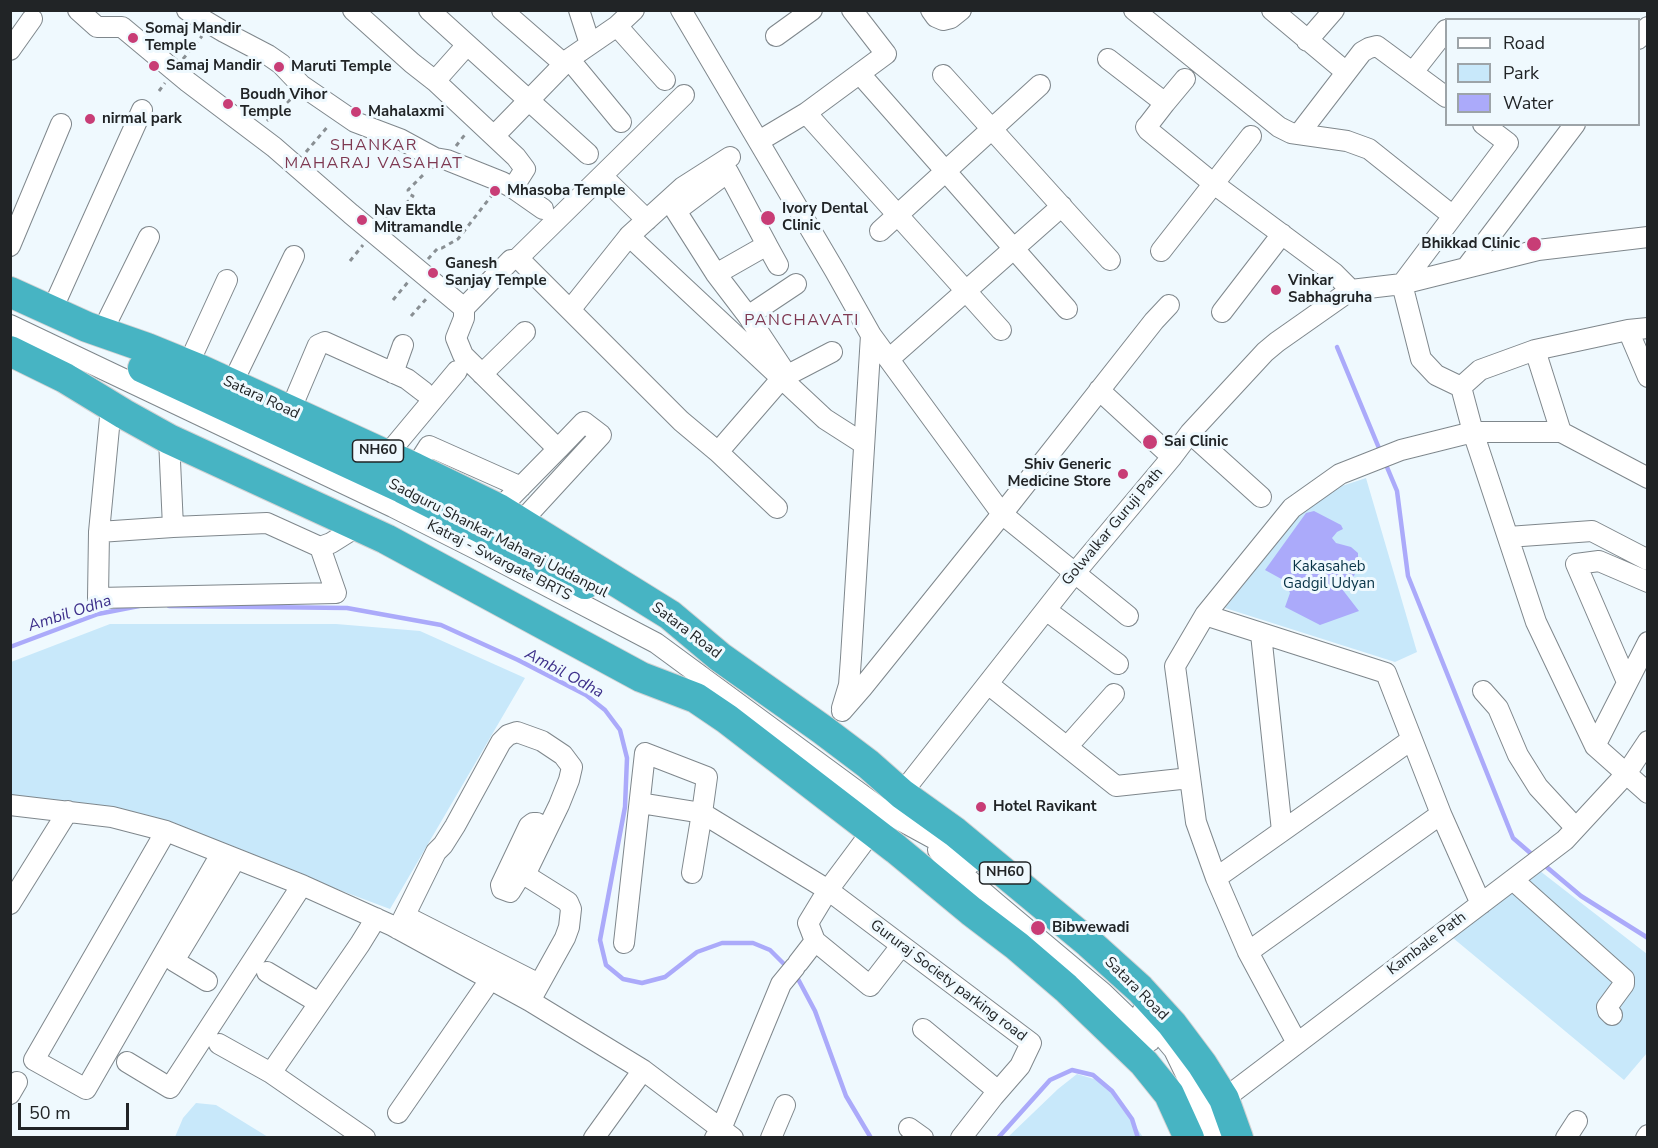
<!DOCTYPE html>
<html>
<head>
<meta charset="utf-8">
<style>
  body { margin:0 }
  #map { position:relative; width:1658px; height:1148px; overflow:hidden; background:#eff9fe; font-family:"Nunito Sans",sans-serif }
  canvas { display:block }
  .frame { position:absolute; inset:0; border:12px solid #212426; pointer-events:none }
  .legend { position:absolute; left:1445px; top:18px; width:195px; height:108px; box-sizing:border-box; background:#eff9fe; border:2px solid #9da4a8; margin:0; padding:8px 10px; list-style:none; font-size:18px; color:#212426 }
  .legend li { display:flex; align-items:center; gap:12px; height:30px }
  .legend b { width:30px; border:2px solid #9da4a8 }
  .scale { position:absolute; left:18px; top:1103px; width:111px; height:27px; box-sizing:border-box; border:3px solid #212426; border-top:0; padding-left:8px; font-size:18px; line-height:21px; white-space:nowrap; color:#212426; -webkit-text-stroke:4px #eff9fe; paint-order:stroke }
</style>
</head>
<body>
<div id="map">
<canvas width="1658" height="1148"></canvas>
<div class="frame"></div>
<ul class="legend">
<li><b style="height:8px;background:#fff"></b>Road</li>
<li><b style="height:16px;background:#c8e8fa"></b>Park</li>
<li><b style="height:16px;background:#abaafa"></b>Water</li>
</ul>
<div class="scale">50 m</div>
</div>
<script>
const g = document.querySelector('canvas').getContext('2d');
g.lineJoin = 'round';
function fillPath(path, color) { g.fillStyle = color; g.fill(path, 'evenodd'); }
const shape = rows => new Path2D(rows.map(r => 'M' + r).join(''));
function stroke(path, color, width, dash) { g.strokeStyle = color; g.lineWidth = width; g.lineCap = dash ? 'butt' : 'round'; g.setLineDash(dash || []); g.stroke(path); }
function label(font, color, halo, rows, align = 'center') {
  g.font = font + ' "Nunito Sans",sans-serif'; g.lineWidth = 6; g.setLineDash([]); g.textBaseline = 'middle'; g.strokeStyle = halo; g.fillStyle = color; for (const [text, x, y, turn = 0] of rows) {
    g.save(); g.translate(x, y); g.rotate((+turn || 0) * Math.PI / 180); g.textAlign = isNaN(turn) ? turn : align; if (halo) g.strokeText(text, 0, 0); g.fillText(text, 0, 0); g.restore();
  }
}
const green = shape([
  [1366,478,1417,652,1395,662,1225,608,1301,513,1342,486],
  [110,624,336,624,420,631,525,678,390,909,123,809,11,795,11,662],
  [1540,871,1647,954,1647,1053,1624,1080,1453,938],
  [1077,1074,1104,1082,1143,1137,1008,1137,1058,1089],
  [196,1103,216,1105,268,1137,175,1137,183,1118]
]);
const water = shape([
  [1314,511,1341,525,1343,529,1337,532,1332,538,1336,543,1351,547,1358,553,1358,566,1354,576,1341,582,1342,589,1359,611,1320,625,1285,607,1290,593,1285,581,1265,570,1306,513]
]);
const stream = shape([
  [1337,347,1381,453],
  [1384,460,1397,491,1408,576,1513,838,1535,857],
  [169,606,347,608,441,625,518,660,586,695,605,710,620,730,627,758,625,807,600,940,606,965,623,979,642,983,665,977,697,952,722,943,753,943,770,950,788,968],
  [10,647,98,614,139,606],
  [1543,864,1581,896,1648,938],
  [794,974,798,979,815,1011,846,1096,871,1138],
  [998,1138,1050,1080,1072,1070,1093,1075,1112,1091,1132,1119,1138,1138]
]);
const path = shape([
  [183,59,202,36],
  [159,91,165,83],
  [267,121,291,99],
  [456,146,467,132],
  [306,152,329,125],
  [384,220,410,200,413,196,409,194,408,190,426,172],
  [428,259,438,248,442,248,458,239,492,195],
  [350,261,363,245],
  [393,300,408,282],
  [411,316,427,298]
]);
const minor = shape([
  [78,10,97,27,122,27,188,82,274,147,351,214,464,308],
  [187,10,224,32,268,55,281,64,301,85,355,122,400,139,435,158,447,160,502,182,513,188,543,209],
  [353,10,412,63,435,81,516,157,525,169,513,188],
  [429,10,588,154],
  [502,10,564,64],
  [579,10,590,44],
  [681,10,835,271,871,335,1002,514,1128,616],
  [931,10,936,17,943,20,951,18,961,10],
  [1134,10,1279,127,1291,133,1347,141,1369,149,1453,216],
  [1272,10,1346,72],
  [617,26,665,80],
  [776,36,812,10],
  [1638,39,1648,27],
  [1307,41,1334,10],
  [10,50,32,19],
  [569,59,621,122],
  [1108,59,1165,103,1148,125,1146,127,1148,130,1214,184,1334,273,1351,290],
  [1413,72,1446,30],
  [860,74,1067,309],
  [943,75,1110,260],
  [435,81,467,45],
  [684,95,518,258,681,421,718,452,777,508],
  [1165,103,1185,79],
  [806,113,1001,330],
  [1299,134,1362,52,1369,48,1377,46,1446,97],
  [494,136,569,59,617,26,634,10],
  [759,141,806,113,886,54,852,10],
  [730,157,683,187,629,236,825,419,864,444],
  [602,176,647,220],
  [880,231,1040,85],
  [767,245,778,265],
  [10,246,61,124],
  [1161,251,1251,136],
  [1466,268,1575,124],
  [716,274,676,211,728,172,767,245,716,274,748,316,796,284],
  [52,310,142,110],
  [570,310,629,236],
  [1222,312,1282,234],
  [748,316,783,369],
  [10,325,393,507,480,551,656,643,887,813,953,849,971,863],
  [1648,328,1628,330,1535,350,1480,370,1461,387,1473,432,1536,622,1595,746,1648,793],
  [1628,330,1648,377],
  [102,332,149,237],
  [1535,350,1561,432],
  [889,359,1062,206],
  [188,365,227,280],
  [393,373,403,345],
  [482,374,525,332],
  [232,384,294,256],
  [1461,387,1436,375,1421,359,1402,284,1508,143,1483,124],
  [1099,390,1172,457],
  [111,407,99,532,173,527,169,439],
  [290,411,318,345,325,342,407,379,424,392],
  [1190,433,1261,497],
  [718,452,782,378,832,352],
  [387,455,457,371],
  [415,468,429,446,521,487],
  [499,509,558,449,463,355,456,338,464,318,464,308,511,260],
  [521,522,601,435,584,422,558,449],
  [173,527,267,523,320,547,331,543,358,526],
  [99,532,98,598,336,593,320,547],
  [1508,537,1592,531,1648,560],
  [1046,610,1118,664],
  [1205,615,1386,673,1441,814,1248,952],
  [1261,634,1282,831],
  [1627,682,1576,564,1599,561,1648,582],
  [988,684,1116,786,1190,778],
  [1483,691,1498,708,1518,755,1538,787,1561,812,1576,828],
  [842,708,849,685,851,658,871,335],
  [842,711,862,688,1002,514,1154,321,1169,305],
  [1595,746,1648,642],
  [1067,747,1114,694],
  [10,805,112,817,166,831,302,885,393,926,530,1001,643,1070,733,1138],
  [1441,814,1481,904],
  [166,831,34,1060,86,1089,221,854],
  [938,850,945,859,996,903,1103,993,1131,1020,1150,1041],
  [692,873,702,813,828,890,1031,1043,1020,1066,993,1097,961,1138],
  [525,875,520,876,510,892,502,889,501,885,529,826,533,823,537,823,547,829],
  [1216,878,1411,740],
  [1513,880,1624,979,1624,984,1607,1007,1608,1011,1612,1015],
  [10,904,68,811],
  [405,916,539,984],
  [398,929,436,852,443,845,455,826,501,742,508,735,517,732,542,741,563,755,572,767,569,780,559,805,525,875,568,902,571,909,569,927,565,938,530,1001],
  [815,941,808,923,828,890,872,831,1074,574,1172,457,1190,433,1265,352,1277,342,1351,290,1402,284,1538,250,1648,237],
  [624,943,645,753,707,777,702,813,640,803],
  [178,954,235,860],
  [174,961,207,981],
  [798,963,815,941,870,986,901,946],
  [267,972,319,1003],
  [1142,1012,1174,1050,1205,1114,1213,1138],
  [923,1029,998,1091],
  [1297,1043,1248,952,1216,878,1196,822,1175,666,1205,615,1292,508,1340,474,1401,450,1473,432,1561,432,1648,478],
  [219,1044,271,1073],
  [127,1062,170,1088,302,885],
  [10,1094,17,1082],
  [1216,1105,1565,840,1626,774,1648,741],
  [398,1113,490,980],
  [909,1128,923,1138],
  [365,1138,271,1073,360,944,376,918],
  [594,1138,643,1070],
  [715,1138,721,1129,781,984,795,967],
  [771,1138,785,1105],
  [1566,1138,1577,1121],
  [1646,1138,1648,1135]
]);
const highway = shape([
  [10,292,87,327,147,348,201,370,415,468,499,509,670,615,720,657,823,730,868,764,902,794,955,832,1089,943,1140,989,1172,1024,1202,1064,1224,1099,1238,1138],
  [10,351,65,378,124,414,169,439,386,539,641,677,696,698,727,719,896,849,971,911,1017,946,1066,988,1144,1063,1169,1094,1189,1138],
  [143,368,402,488,489,532,585,584]
]);
const markers = [
  [133,38,6,"#c83d76"],
  [154,66,6,"#c83d76"],
  [279,67,6,"#c83d76"],
  [228,104,6,"#c83d76"],
  [356,112,6,"#c83d76"],
  [90,119,6,"#c83d76"],
  [495,191,6,"#c83d76"],
  [768,218,8,"#c83d76"],
  [362,220,6,"#c83d76"],
  [1534,244,8,"#c83d76"],
  [433,273,6,"#c83d76"],
  [1276,290,6,"#c83d76"],
  [1150,442,8,"#c83d76"],
  [1123,474,6,"#c83d76"],
  [981,807,6,"#c83d76"],
  [1038,928,8,"#c83d76"]
];
const shields = [
  [378,451,51],
  [1005,873,51]
];
const shieldNames = [
  ["NH60",378,451],
  ["NH60",1005,873]
];
const poiNames = [
  ["Somaj Mandir",145,29],
  ["Temple",145,46],
  ["Samaj Mandir",166,66],
  ["Maruti Temple",291,67],
  ["Boudh Vihor",240,95],
  ["Temple",240,112],
  ["Mahalaxmi",368,112],
  ["nirmal park",102,119],
  ["Mhasoba Temple",507,191],
  ["Ivory Dental",782,209],
  ["Clinic",782,226],
  ["Nav Ekta",374,211],
  ["Mitramandle",374,228],
  ["Bhikkad Clinic",1520,244,"right"],
  ["Ganesh",445,264],
  ["Sanjay Temple",445,281],
  ["Vinkar",1288,281],
  ["Sabhagruha",1288,298],
  ["Sai Clinic",1164,442],
  ["Shiv Generic",1111,465,"right"],
  ["Medicine Store",1111,482,"right"],
  ["Hotel Ravikant",993,807],
  ["Bibwewadi",1052,928]
];
const streetNames = [
  ["Satara Road",261,398,25],
  ["Golwalkar Guruji Path",1113,527,-50],
  ["Sadguru Shankar Maharaj Uddanpul",498,539,27],
  ["Katraj - Swargate BRTS",499,561,27],
  ["Satara Road",686,631,37],
  ["Kambale Path",1427,944,-37],
  ["Gururaj Society parking road",948,981,37],
  ["Satara Road",1136,989,45]
];
const parkNames = [
  ["Kakasaheb",1329,567],
  ["Gadgil Udyan",1329,584]
];
const neighbourhoodNames = [
  ["SHANKAR",374,146],
  ["MAHARAJ VASAHAT",374,164],
  ["PANCHAVATI",802,321]
];
const waterNames = [
  ["Ambil Odha",70,614,-18],
  ["Ambil Odha",564,674,28]
];
fillPath(green, '#c8e8fa');
fillPath(water, '#abaafa');
stroke(stream, '#abaafa', 4.5);
stroke(minor, '#7f878c', 22);
stroke(highway, '#d3d3d4', 32);
stroke(path, '#898f93', 3, [4.5, 4.5]);
stroke(minor, '#fff', 20);
stroke(highway, '#47b4c3', 30);
for (const [x, y, r, color] of markers) { const dot = new Path2D(); dot.arc(x, y, r, 0, 2 * Math.PI); g.fillStyle = color; g.fill(dot); stroke(dot, '#eff9fe', 2); }
for (const [x, y, w] of shields) { const box = new Path2D(); box.roundRect(x - w / 2, y - 11, w, 22, 4.5); g.fillStyle = '#eff9fe'; g.fill(box); stroke(box, '#212426', 1.5); }
label('bold 14px', '#212426', null, shieldNames);
label('bold 15px', '#212426', '#eff9fe', poiNames, 'left');
label('15px', '#212426', '#eff9fe', streetNames);
label('15px', '#073347', '#eff9fe', parkNames);
g.letterSpacing = '1.5px';
label('16px', '#7e3851', '#eff9fe', neighbourhoodNames);
g.letterSpacing = '0px';
label('italic 16px', '#3d2f8a', '#eff9fe', waterNames);
</script>
</body>
</html>
